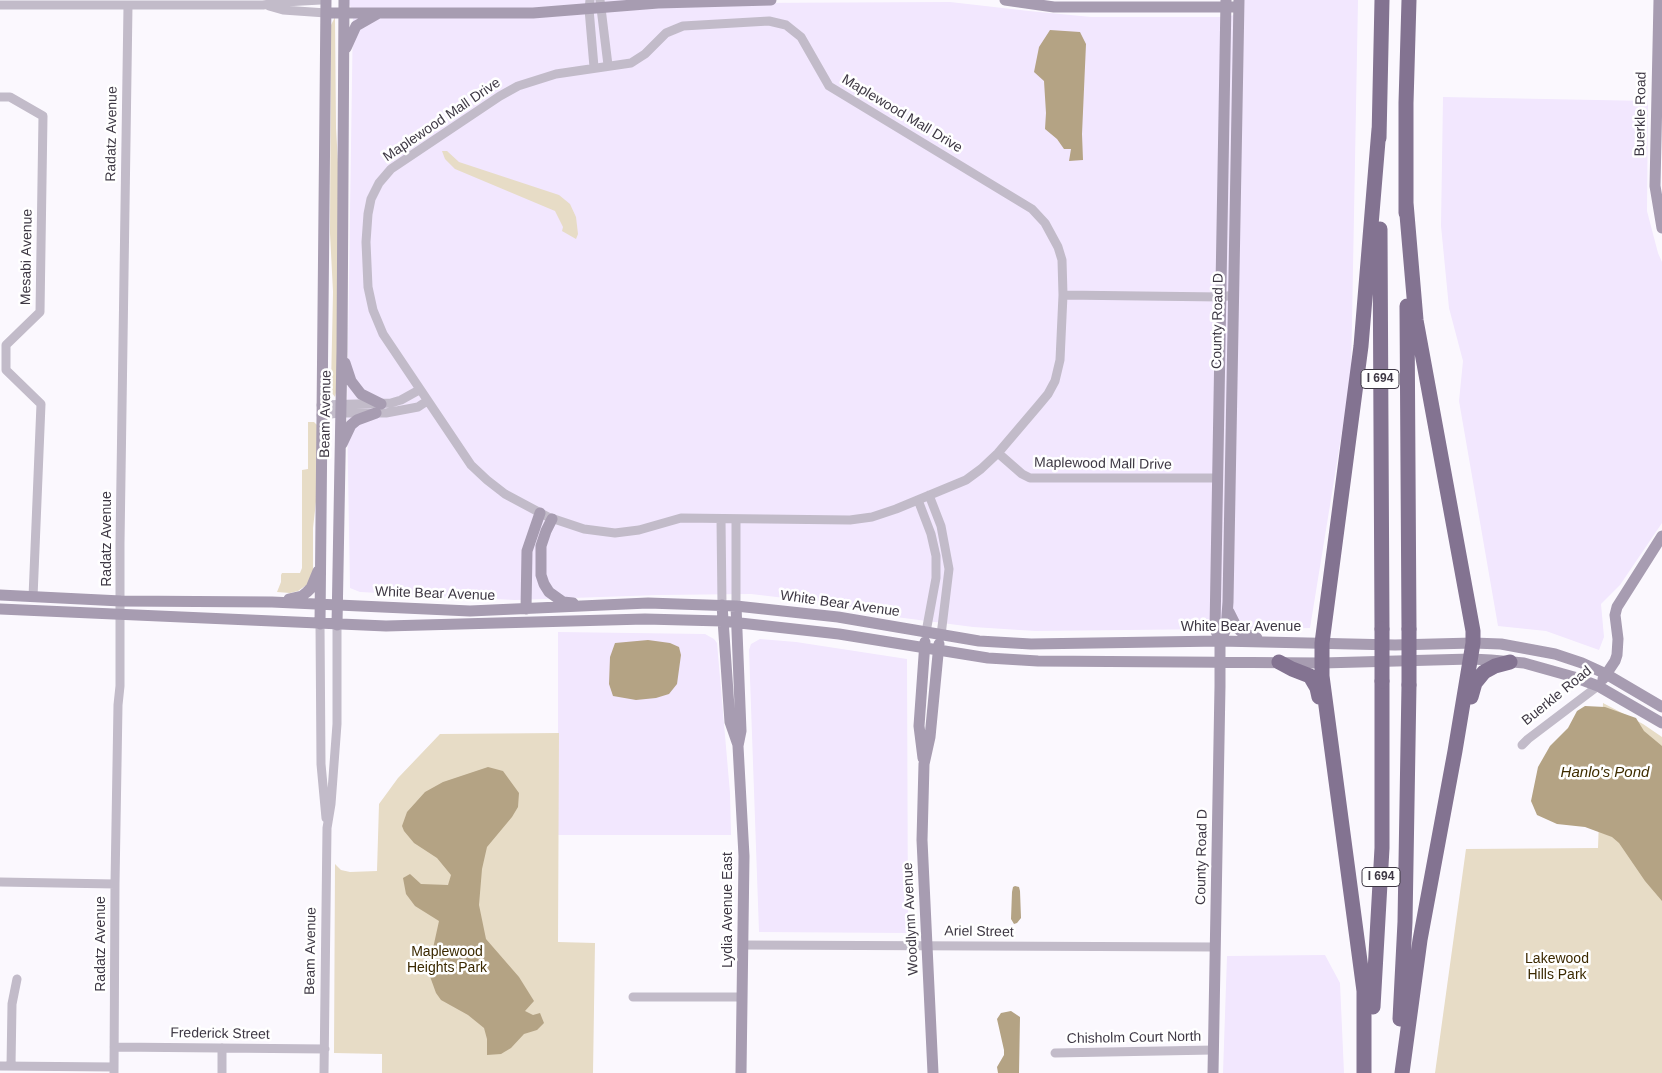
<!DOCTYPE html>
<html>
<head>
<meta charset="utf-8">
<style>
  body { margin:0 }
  canvas { display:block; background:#fbf8fe }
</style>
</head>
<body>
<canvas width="1662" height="1073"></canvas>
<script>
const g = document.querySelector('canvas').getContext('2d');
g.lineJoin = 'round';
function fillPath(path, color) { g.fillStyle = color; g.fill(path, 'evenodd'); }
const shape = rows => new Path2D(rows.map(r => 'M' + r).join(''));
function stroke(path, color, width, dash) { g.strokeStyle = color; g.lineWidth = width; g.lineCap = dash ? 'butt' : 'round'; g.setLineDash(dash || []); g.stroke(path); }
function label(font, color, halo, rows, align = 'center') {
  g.font = font + ' Helvetica,sans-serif'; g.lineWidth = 5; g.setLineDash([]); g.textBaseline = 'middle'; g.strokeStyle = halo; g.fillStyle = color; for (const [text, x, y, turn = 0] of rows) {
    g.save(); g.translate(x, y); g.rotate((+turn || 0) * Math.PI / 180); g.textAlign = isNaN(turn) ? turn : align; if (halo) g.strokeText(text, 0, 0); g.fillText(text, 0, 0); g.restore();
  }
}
const built = shape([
  [345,0,740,0,741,3,950,2,1029,11,1091,17,1226,17,1238,14,1239,0,1358,0,1351,376,1310,628,1035,631,973,627,896,617,836,604,751,594,658,595,515,600,360,592,350,588,347,413,353,13,355,12],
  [1443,97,1648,101,1647,211,1658,253,1662,262,1662,523,1620,585,1601,604,1604,637,1599,650,1546,631,1498,626,1459,401,1463,361,1449,308,1441,226],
  [558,632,705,634,714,639,717,643,730,793,731,835,558,835],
  [760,639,796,642,907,659,908,933,759,932,749,650,751,644],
  [1325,955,1340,983,1344,1073,1223,1073,1227,956]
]);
const green = shape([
  [335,17,336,128,339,180,337,388,335,397,332,393,331,386,333,292,330,233,331,25],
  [442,151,447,151,459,162,559,195,570,204,576,217,578,234,576,239,562,231,563,227,555,211,455,169,445,159],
  [308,422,314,422,318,426,317,493,313,528,313,577,309,586,305,586,298,591,290,593,277,592,281,582,281,575,282,573,300,573,302,568,302,470,308,469],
  [1603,703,1643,724,1662,737,1662,1073,1435,1073,1466,849,1598,848],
  [559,733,558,942,595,943,593,1073,382,1073,382,1054,334,1053,335,864,341,870,350,872,377,871,379,804,398,778,440,734]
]);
const water = shape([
  [1050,30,1080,32,1086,44,1082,134,1083,160,1069,161,1071,149,1064,149,1057,139,1045,129,1046,113,1044,81,1034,72,1039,47],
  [648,640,670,643,679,647,681,655,677,684,669,694,656,698,636,700,613,696,609,684,610,657,615,643],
  [1585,706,1605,707,1636,718,1644,731,1662,746,1662,901,1645,881,1619,843,1612,837,1585,827,1557,824,1537,815,1531,801,1538,767,1550,746,1568,728,1577,711],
  [488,767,503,771,519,793,518,807,512,817,487,847,482,869,479,905,486,939,519,977,534,1001,525,1011,533,1015,540,1013,544,1023,537,1030,524,1034,511,1048,501,1054,487,1055,487,1039,484,1028,468,1015,441,1000,436,993,428,971,439,921,415,906,406,894,403,878,410,874,421,884,448,885,451,875,437,858,414,843,404,831,402,826,407,812,425,792,443,782],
  [1015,886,1019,887,1020,891,1021,918,1017,923,1014,924,1011,919,1012,892,1013,887],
  [1011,1011,1020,1017,1019,1073,998,1073,997,1067,1004,1055,1004,1050,997,1019,1001,1013]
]);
const street = shape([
  [590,0,589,9,594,67],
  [600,0,608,65],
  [0,5,263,5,284,2,321,0],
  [269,6,283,10,326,13],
  [769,21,786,25,801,37,829,86,1032,209,1045,223,1058,247,1062,260,1063,295,1060,360,1055,381,1048,394,1038,406,998,453,981,469,966,480,896,509,872,517,850,520,681,518,639,530,615,533,584,529,548,517,505,494,487,480,471,465,383,334,373,310,368,287,366,242,368,214,371,199,379,183,391,169,500,96,518,86,556,74,631,63,645,54,666,33,683,26,769,21],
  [0,97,10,97,43,116,40,312,6,345,6,370,41,404,33,597],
  [1063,295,1221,297,1234,295],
  [321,405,391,403,401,400,419,390],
  [321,415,340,413,386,413,418,407,427,401],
  [998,453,1022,474,1030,478,1217,478],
  [929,495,941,526,949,569,941,635],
  [918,500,931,534,936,556,936,578,926,632],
  [721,519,722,605],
  [736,606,736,519],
  [320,624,321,764,326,818],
  [1522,745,1528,739,1598,686],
  [0,882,115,884],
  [743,945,1215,947],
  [633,997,742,997],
  [114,1047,325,1049],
  [1055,1053,1213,1050],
  [0,1066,114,1067],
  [11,1066,12,1004,17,979],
  [114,1073,115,884,118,705,120,686,120,543,128,6],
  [222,1073,222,1048],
  [324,1073,327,828,331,804,337,724,337,625]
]);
const secondary = shape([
  [1005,0,1054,7,1233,7],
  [1659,0,1655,186,1662,228],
  [326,13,533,13,658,3,771,0],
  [346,48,356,26,377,14],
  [345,363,351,381,361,394,381,404],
  [342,444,351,425,357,420,376,413],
  [552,519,546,531,541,546,541,575,544,584,549,592,563,602,573,603],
  [0,595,121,601,272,602,470,611,648,603,736,606,838,617,979,641,1031,644,1220,641,1395,645,1473,643,1501,644,1555,654,1582,663,1606,674,1662,707],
  [289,599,302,596,307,592,311,588,318,571],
  [722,605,730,722,738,745],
  [736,606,741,731,738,746,744,856,741,1073],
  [0,609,386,626,645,619,722,621,839,634,988,658,1038,661,1322,663,1471,659,1491,660,1524,663,1574,677,1598,686,1662,723],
  [526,609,527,551,540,513],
  [1229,612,1237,628,1243,633,1257,638],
  [320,624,326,0],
  [337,625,342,350,344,0],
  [1220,641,1226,629,1228,602,1239,0],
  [1603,679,1615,661,1617,655,1618,639,1615,615,1617,607,1662,536],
  [923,758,919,726,925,642],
  [933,1073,922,840,924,764,930,737,939,644],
  [1213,1073,1220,686,1220,641,1215,629,1226,0]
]);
const highway = shape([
  [1379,138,1382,0],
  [1406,213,1406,103,1409,0],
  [1380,229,1382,629],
  [1407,306,1409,629],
  [1279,662,1292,669,1310,676,1317,688,1319,697],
  [1471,697,1475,683,1484,672,1495,666,1510,662],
  [1373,1007,1382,848,1382,681],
  [1400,1019,1405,922,1409,685],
  [1364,1073,1364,991,1322,676,1322,643,1361,346,1379,129],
  [1402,1073,1420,940,1455,751,1473,643,1473,631,1416,320,1406,203]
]);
const highwayBridge = shape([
  [1382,629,1382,681],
  [1409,629,1409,685]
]);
const shields = [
  [1380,379,38],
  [1381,877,38]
];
const shieldNames = [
  ["I 694",1380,379],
  ["I 694",1381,877]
];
const streetNames = [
  ["Maplewood Mall Drive",902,114,31],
  ["Buerkle Road",1641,114,-89],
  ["Maplewood Mall Drive",442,120,-34],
  ["Radatz Avenue",112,134,-89],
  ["Mesabi Avenue",27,257,-89],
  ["County Road D",1218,321,-89],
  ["Beam Avenue",326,414,-89],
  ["Maplewood Mall Drive",1103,464,1],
  ["Radatz Avenue",107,539,-90],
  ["White Bear Avenue",435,594,2],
  ["White Bear Avenue",840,604,8],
  ["White Bear Avenue",1241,627],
  ["Buerkle Road",1557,696,-39],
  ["County Road D",1202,857,-89],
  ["Lydia Avenue East",728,910,-90],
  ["Woodlynn Avenue",911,919,-93],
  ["Ariel Street",979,932,1],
  ["Radatz Avenue",101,944,-90],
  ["Beam Avenue",311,951,-89],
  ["Frederick Street",220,1034,1],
  ["Chisholm Court North",1134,1038,-1]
];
const parkNames = [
  ["Maplewood",447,952],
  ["Heights Park",447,968],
  ["Lakewood",1557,959],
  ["Hills Park",1557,975]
];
const waterNames = [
  ["Hanlo's Pond",1605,773]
];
fillPath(built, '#f2e7fe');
fillPath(green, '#e7dcc6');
fillPath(water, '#b4a384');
stroke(street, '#c2bbc9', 9);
stroke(secondary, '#a79cb1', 11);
stroke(highway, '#837391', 15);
stroke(highwayBridge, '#837391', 15);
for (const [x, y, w] of shields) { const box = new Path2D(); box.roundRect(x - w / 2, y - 9.5, w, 19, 4); g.fillStyle = '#fff'; g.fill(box); stroke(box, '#3e3844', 1); }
label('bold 12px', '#3e3844', null, shieldNames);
label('14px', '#3e3844', '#fff', streetNames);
label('14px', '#3b2900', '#fff', parkNames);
label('italic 15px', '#3f2d01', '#fff', waterNames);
</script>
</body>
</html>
